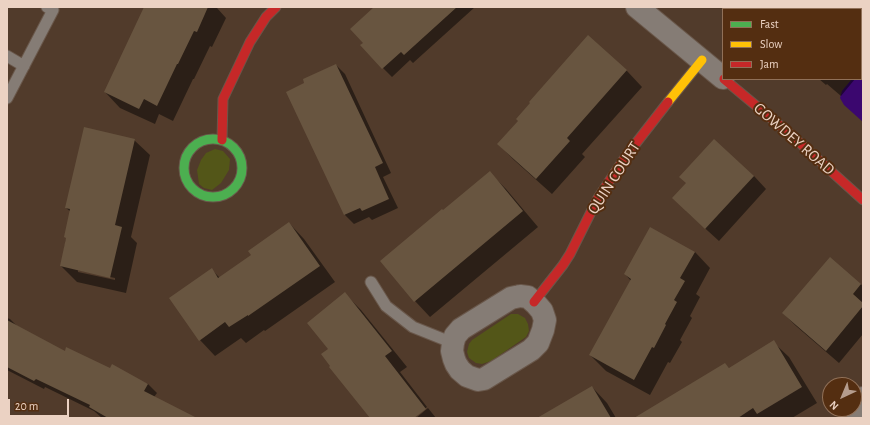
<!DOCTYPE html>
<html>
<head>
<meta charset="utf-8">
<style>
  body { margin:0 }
  #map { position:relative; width:870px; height:425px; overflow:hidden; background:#513b2b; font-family:"Alegreya Sans",sans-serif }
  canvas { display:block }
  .frame { position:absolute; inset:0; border:8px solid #ebd2c3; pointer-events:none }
  .legend { position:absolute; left:722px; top:8px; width:140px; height:72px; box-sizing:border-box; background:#542e11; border:1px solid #907058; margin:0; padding:5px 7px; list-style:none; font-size:12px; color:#ebd2c3 }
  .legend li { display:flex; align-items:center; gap:8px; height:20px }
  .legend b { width:20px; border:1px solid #907058 }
  .north { position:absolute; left:822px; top:377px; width:40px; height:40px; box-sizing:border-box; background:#542e11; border:1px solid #907058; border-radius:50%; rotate:224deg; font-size:11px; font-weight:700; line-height:16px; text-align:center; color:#ebd2c3 }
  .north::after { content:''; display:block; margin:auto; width:14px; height:18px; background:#b59d8e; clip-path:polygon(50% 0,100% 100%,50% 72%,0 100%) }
  .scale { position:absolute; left:8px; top:399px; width:61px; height:18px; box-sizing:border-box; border:2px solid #ebd2c3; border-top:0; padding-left:5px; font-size:12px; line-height:14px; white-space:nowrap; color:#ebd2c3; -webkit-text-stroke:3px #542e11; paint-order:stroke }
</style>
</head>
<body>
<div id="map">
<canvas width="870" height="425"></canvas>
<div class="frame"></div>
<ul class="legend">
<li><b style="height:5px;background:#4caf50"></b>Fast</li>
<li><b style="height:5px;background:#ffc107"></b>Slow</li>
<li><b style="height:5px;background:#c62828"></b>Jam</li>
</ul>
<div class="north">N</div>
<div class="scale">20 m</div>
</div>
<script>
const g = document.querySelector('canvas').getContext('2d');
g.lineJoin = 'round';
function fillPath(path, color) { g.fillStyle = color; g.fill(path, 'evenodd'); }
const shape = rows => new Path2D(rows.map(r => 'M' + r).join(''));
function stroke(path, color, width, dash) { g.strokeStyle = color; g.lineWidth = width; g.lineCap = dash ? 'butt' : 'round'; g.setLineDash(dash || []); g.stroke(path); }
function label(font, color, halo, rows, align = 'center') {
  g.font = font + ' "Alegreya Sans",sans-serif'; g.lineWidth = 4; g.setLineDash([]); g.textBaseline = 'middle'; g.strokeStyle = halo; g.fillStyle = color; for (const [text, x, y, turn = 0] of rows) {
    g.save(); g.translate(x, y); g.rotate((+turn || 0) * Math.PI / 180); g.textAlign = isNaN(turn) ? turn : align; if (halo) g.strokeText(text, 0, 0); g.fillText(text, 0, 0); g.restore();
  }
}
const green = shape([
  [215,149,223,151,230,159,229,170,221,183,212,190,204,188,199,184,197,170,201,160,206,153],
  [511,314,518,314,525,318,528,324,529,331,526,337,491,361,482,364,476,363,469,358,467,352,469,344,472,340]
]);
const water = shape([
  [861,56,863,56,863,122,844,105,840,98,842,91,852,79,861,79]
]);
const shadow = shape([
  [146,7,217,7,217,8,226,18,212,47,210,46,194,79,193,79,173,121,159,114,155,124,120,108,105,92],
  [376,7,475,7,413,63,410,60,392,77,383,68,364,43],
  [767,7,791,7,793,9,765,9],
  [588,37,627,71,642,87,582,154,585,157,552,194,514,160,498,144,519,121],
  [336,65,345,74,391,173,383,177,398,208,372,220,369,217,354,224,345,215,288,92,306,84],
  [819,79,855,79,841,96,827,84,826,85],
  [134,140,150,155,131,237,137,243,126,293,77,282,61,266,71,212,66,208],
  [78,270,115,278,115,280,78,272],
  [490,173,506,189,538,227,430,317,415,301,444,212],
  [754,176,766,189,719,241,686,211],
  [289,223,304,239,335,282,265,331,264,330,246,343,241,338,215,356,200,340,211,269,220,278,252,255],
  [695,252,710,268,696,294,700,297,690,316,692,318,680,340,682,342,670,363,668,362,650,395,606,371,590,355,631,281,625,274],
  [861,284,863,287,863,334,839,363,796,326,783,313],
  [345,294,361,310,407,367,400,372,427,407,412,418,371,418,329,349],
  [7,318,10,319,17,326,65,352,148,384,157,393,154,397,194,418,102,418,94,411,45,387,44,389,7,370],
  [773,342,789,357,817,403,792,418,656,418,725,364,730,369],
  [592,387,607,403,616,418,539,418],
  [428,408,436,418,416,418]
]);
const building = shape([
  [144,7,208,7,197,32,194,31,178,64,177,64,157,106,144,99,139,109,104,92],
  [374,7,457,7,404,55,401,52,382,69,360,45,363,43,350,29],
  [588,35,627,70,567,138,570,141,536,179,497,144,518,121,516,119,530,103,529,102],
  [336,64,383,163,375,167,389,199,362,211,360,208,344,215,286,92,304,83,303,79],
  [84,127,135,139,115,225,122,227,110,278,60,266,66,238,64,237,70,209,65,208],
  [714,139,754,176,705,229,672,198,686,183,679,177],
  [490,171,523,211,414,302,380,261,442,209,443,210],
  [289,222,320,266,248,316,248,315,229,327,225,322,199,341,169,298,212,268,218,278,251,255,248,251],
  [650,227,695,252,680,278,685,281,674,300,677,302,665,324,666,325,654,348,652,347,634,380,589,355,631,279,624,274],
  [830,257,861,284,853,294,863,303,863,306,826,351,782,313],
  [345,292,392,351,385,356,426,409,414,418,370,418,329,367,330,366,321,354,328,349,307,323],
  [7,320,65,351,66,347,110,368,112,364,148,384,144,391,197,418,108,418,89,407,90,405,36,379,34,381,7,367],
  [774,340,802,387,757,414,753,408,738,418,634,418,725,363,729,368],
  [592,386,611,418,537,418]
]);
const lane = shape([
  [7,56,24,66],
  [7,98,53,10,47,7],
  [371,282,386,306,413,327,453,343]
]);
const street = shape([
  [637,7,723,78],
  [520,296,528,297,536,304,542,311,545,320,543,330,538,343,531,350,484,379,478,380,467,376,460,370,456,364,454,359,452,351,453,343,455,336,461,329,511,298,520,296],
  [850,418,863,398]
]);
const fast = shape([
  '184 168a29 29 0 1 1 58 0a29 29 0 1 1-58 0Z'
]);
const slow = shape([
  [668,102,702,60]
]);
const jam = shape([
  [724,79,790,134,863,200],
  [222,140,223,99,250,42,266,17,276,7],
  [534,302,563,265,570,254,598,198,626,156,668,102]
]);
const streetNames = [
  ["GOWDEY ROAD",794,139,41],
  ["QUIN COURT",614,178,-57]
];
fillPath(green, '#535618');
fillPath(water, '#3b076f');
fillPath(shadow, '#0007');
fillPath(building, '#685540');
stroke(lane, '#69574a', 13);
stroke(street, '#69574a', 24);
stroke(fast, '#69574a', 11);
stroke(slow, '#69574a', 11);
stroke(jam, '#69574a', 11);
stroke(lane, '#857c75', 11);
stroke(street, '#857c75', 22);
stroke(fast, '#4caf50', 9);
stroke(slow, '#ffc107', 9);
stroke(jam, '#c62828', 9);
label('16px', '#ebd2c3', '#542e11', streetNames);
</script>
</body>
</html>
